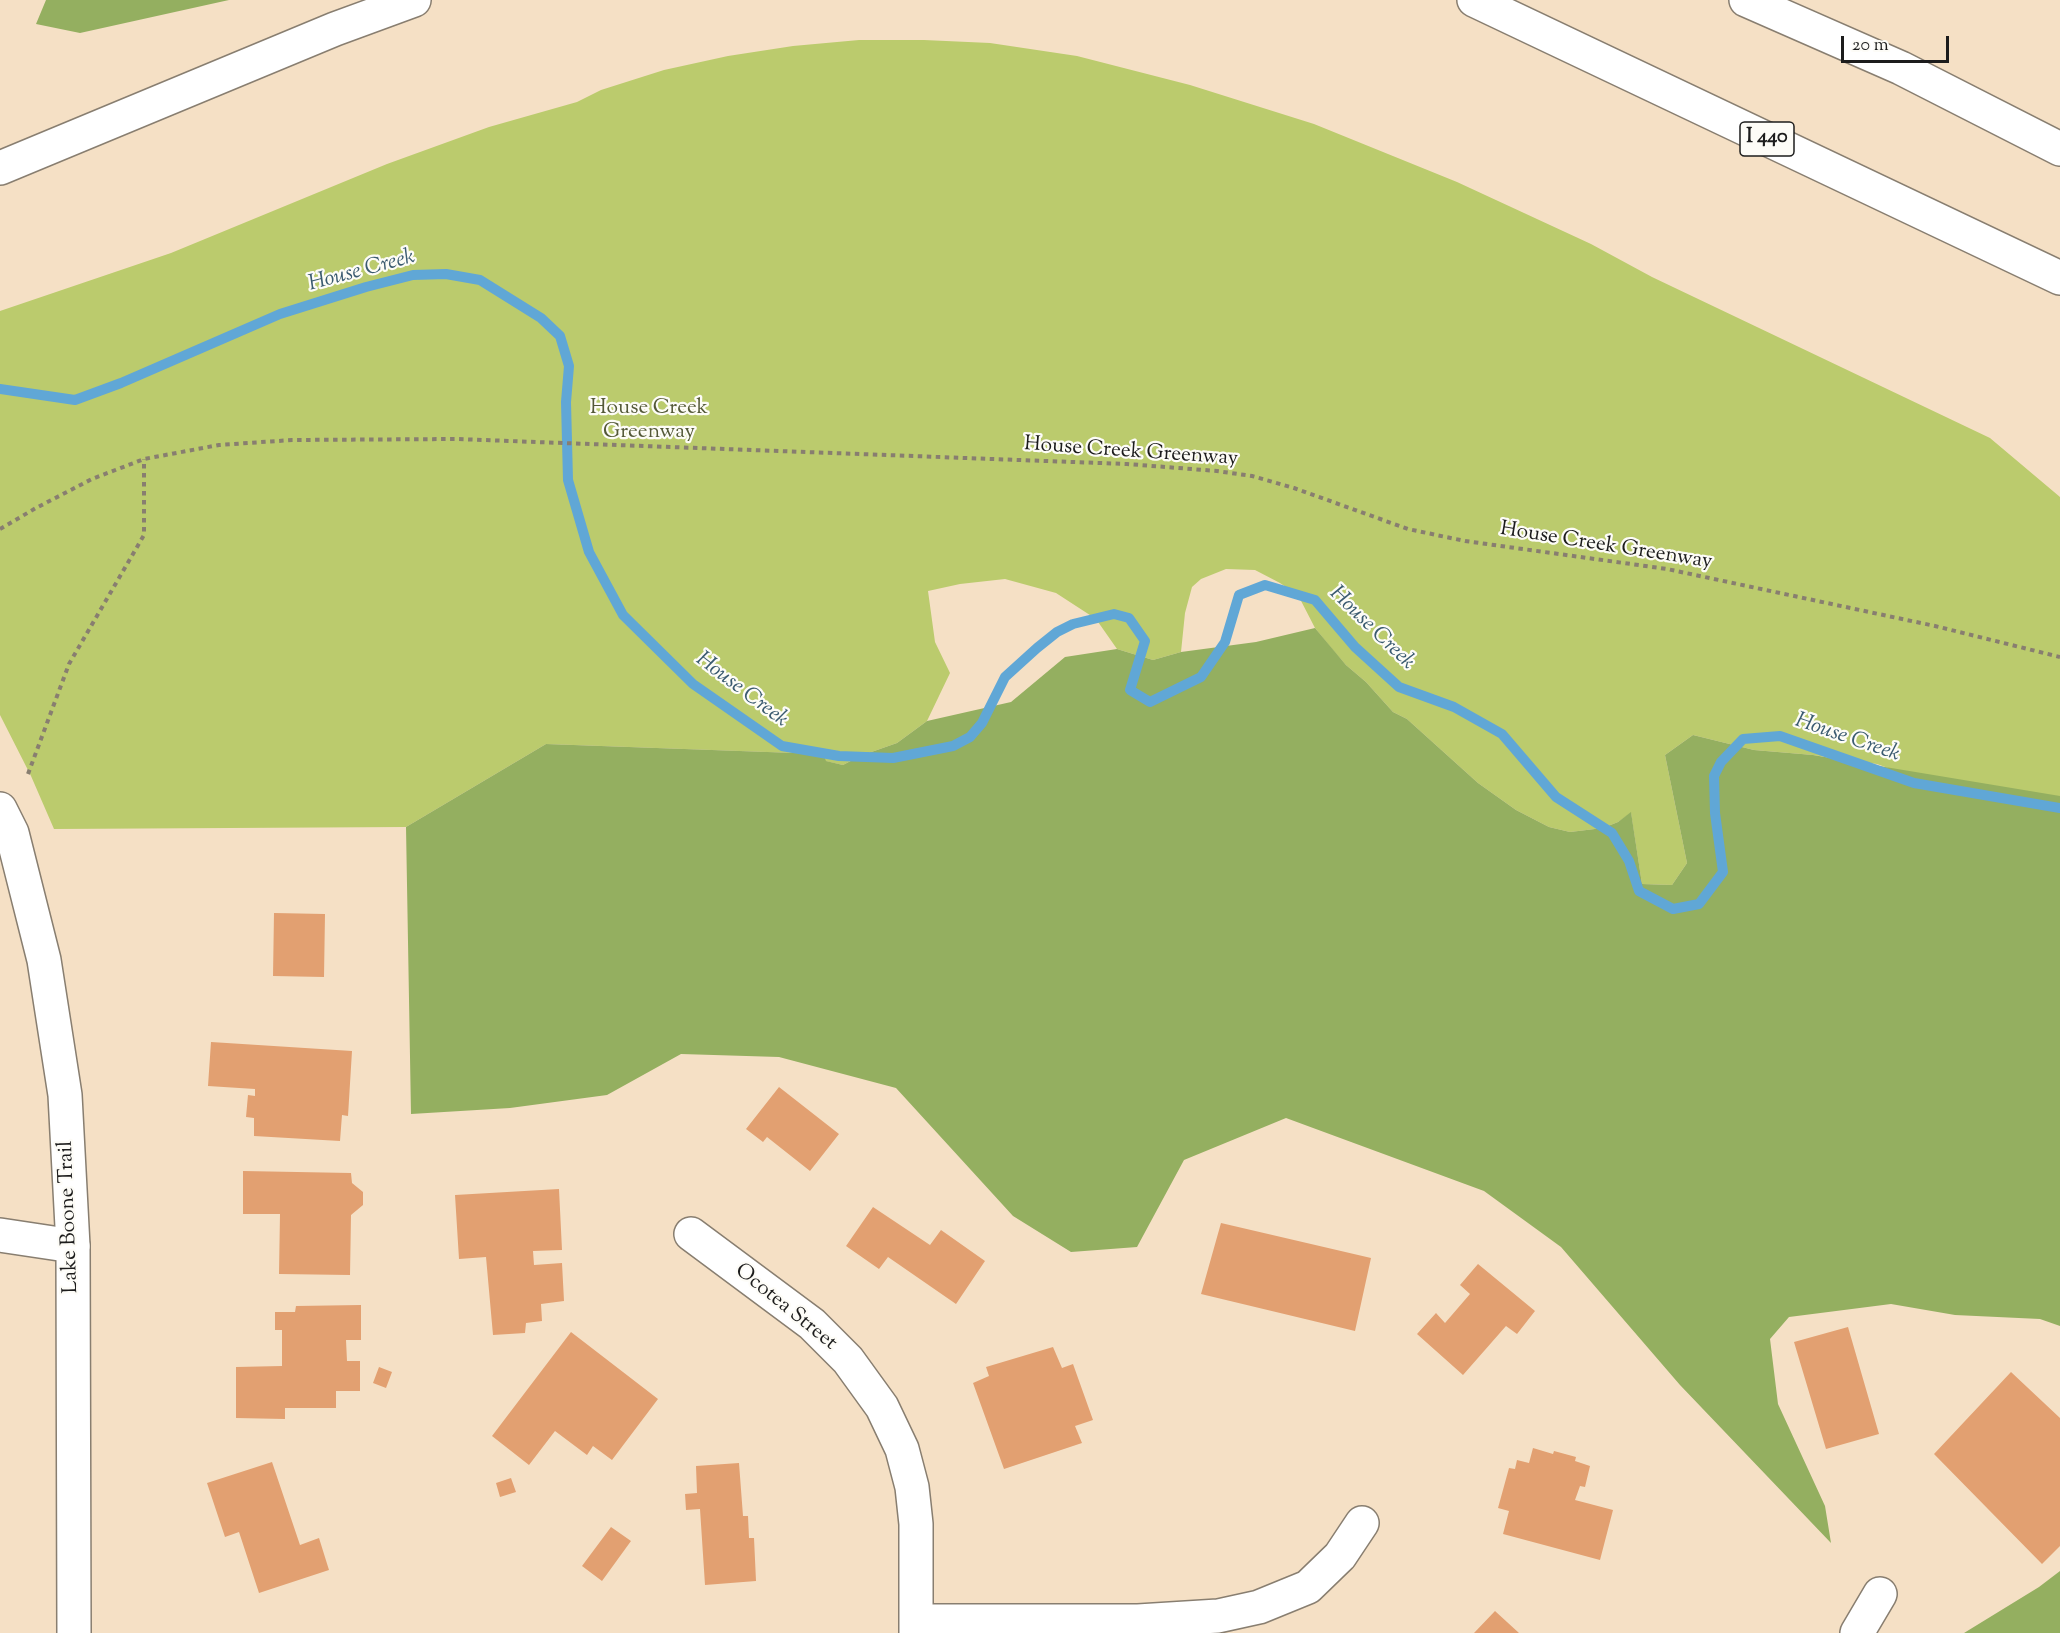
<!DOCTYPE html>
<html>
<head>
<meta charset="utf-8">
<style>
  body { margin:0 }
  #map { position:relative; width:2060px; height:1633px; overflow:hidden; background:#f5e0c5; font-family:"Sorts Mill Goudy",serif }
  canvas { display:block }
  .scale { position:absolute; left:1841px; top:36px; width:108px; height:27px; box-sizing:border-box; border:3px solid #1c1c1c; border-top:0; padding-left:8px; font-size:18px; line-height:21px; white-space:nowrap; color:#1c1c1c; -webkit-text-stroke:4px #fdfcf7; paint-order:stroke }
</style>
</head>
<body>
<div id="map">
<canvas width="2060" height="1633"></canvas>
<div class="scale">20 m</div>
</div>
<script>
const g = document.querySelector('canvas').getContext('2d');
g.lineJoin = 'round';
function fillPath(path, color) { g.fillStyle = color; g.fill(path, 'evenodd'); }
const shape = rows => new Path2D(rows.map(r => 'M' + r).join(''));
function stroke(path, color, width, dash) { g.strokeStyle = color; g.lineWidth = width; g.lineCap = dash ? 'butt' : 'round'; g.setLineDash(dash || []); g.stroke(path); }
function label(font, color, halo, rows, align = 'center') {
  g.font = font + ' "Sorts Mill Goudy",serif'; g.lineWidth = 4.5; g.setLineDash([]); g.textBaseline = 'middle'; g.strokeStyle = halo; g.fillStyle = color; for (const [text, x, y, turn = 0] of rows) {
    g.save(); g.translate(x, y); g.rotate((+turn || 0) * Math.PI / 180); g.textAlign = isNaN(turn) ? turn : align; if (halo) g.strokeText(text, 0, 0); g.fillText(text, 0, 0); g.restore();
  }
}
const green = shape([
  [859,40,924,40,990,43,1077,56,1190,85,1314,124,1457,182,1591,244,1652,277,1990,438,2060,497,2060,797,1933,784,1877,764,1813,755,1754,750,1693,735,1665,755,1687,863,1672,885,1642,884,1631,813,1618,822,1603,828,1570,832,1549,827,1516,810,1478,783,1407,719,1393,712,1366,682,1346,665,1333,650,1315,628,1298,595,1280,583,1255,570,1226,569,1201,579,1192,587,1185,613,1181,652,1153,660,1117,649,1096,619,1056,593,1005,579,960,584,928,591,935,642,950,673,927,721,897,743,860,756,843,765,825,761,822,754,546,744,406,827,54,829,31,776,0,715,0,311,171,253,387,164,489,127,577,102,601,90,664,70,728,56,793,46]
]);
const forest = shape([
  [46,0,229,0,80,33,36,24],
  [1315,628,1346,665,1366,682,1393,712,1407,719,1478,783,1516,810,1549,827,1570,832,1603,828,1618,822,1631,812,1642,884,1672,885,1687,863,1665,755,1693,735,1754,750,1813,755,2060,796,2060,1326,2040,1319,1955,1315,1891,1304,1789,1317,1770,1339,1778,1404,1825,1506,1831,1543,1680,1385,1561,1247,1484,1191,1286,1118,1184,1160,1137,1247,1071,1252,1013,1216,896,1088,779,1057,681,1054,607,1095,510,1108,411,1114,406,827,546,744,823,754,826,761,843,765,860,756,897,743,927,721,1011,702,1065,657,1117,649,1153,660,1181,652,1256,642],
  [2060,1571,2060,1633,1964,1633,2039,1587]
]);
const stream = shape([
  [0,389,75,400,121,383,280,314,366,287,413,275,446,274,480,280,541,318,560,336,569,366,566,402,568,480,589,552,623,615,693,684,782,746,839,756,893,758,953,746,970,737,982,723,1005,677,1037,648,1057,632,1073,624,1114,614,1129,618,1145,641,1130,690,1150,702,1201,677,1225,642,1239,595,1265,585,1315,600,1355,647,1399,687,1454,707,1502,734,1556,797,1612,833,1629,861,1639,891,1673,909,1699,904,1723,872,1715,813,1714,776,1721,762,1743,739,1780,736,1914,783,2060,808]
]);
const building = shape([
  [274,913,325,914,324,977,273,976],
  [211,1042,352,1051,348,1116,342,1115,340,1141,254,1136,254,1118,246,1117,248,1095,255,1096,255,1089,208,1086],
  [779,1087,839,1134,810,1171,767,1137,763,1142,746,1129],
  [243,1171,351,1173,352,1183,363,1192,363,1205,351,1215,350,1275,279,1274,280,1214,243,1214],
  [559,1189,562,1250,533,1251,534,1265,562,1263,564,1301,541,1304,542,1321,526,1323,525,1333,493,1335,486,1257,459,1259,455,1195],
  [873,1207,930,1245,941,1230,985,1261,956,1304,888,1257,879,1269,846,1246],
  [1221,1223,1371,1258,1355,1331,1201,1294],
  [1478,1264,1535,1311,1517,1334,1506,1326,1463,1375,1417,1334,1436,1313,1445,1323,1470,1294,1460,1285],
  [361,1305,361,1340,346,1340,347,1361,360,1361,360,1391,336,1391,336,1408,285,1408,285,1419,236,1418,236,1367,282,1366,282,1330,275,1330,275,1312,295,1312,296,1306],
  [1848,1327,1879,1434,1826,1449,1794,1342],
  [571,1332,658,1399,612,1460,593,1446,587,1455,555,1431,529,1465,492,1436],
  [1053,1347,1062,1368,1073,1364,1093,1420,1075,1426,1082,1443,1004,1469,973,1383,989,1376,986,1367],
  [379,1367,392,1372,386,1388,373,1383],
  [2011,1372,2060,1418,2060,1546,2042,1564,1934,1454],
  [1533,1448,1553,1454,1554,1451,1576,1457,1575,1461,1590,1466,1585,1487,1580,1486,1575,1500,1613,1510,1600,1560,1503,1534,1509,1511,1498,1508,1509,1468,1515,1469,1517,1460,1529,1463],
  [272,1462,300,1545,319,1538,329,1570,259,1593,239,1532,225,1537,207,1483],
  [739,1463,743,1516,748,1516,749,1538,754,1538,756,1581,705,1585,700,1509,686,1510,685,1494,697,1493,696,1466],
  [511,1478,516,1492,500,1497,496,1483],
  [611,1527,631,1541,602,1581,582,1566],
  [1495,1611,1519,1633,1474,1633]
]);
const path = shape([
  [0,529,36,508,92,479,144,459,219,445,292,440,456,439,1127,464,1217,471,1252,476,1294,488,1408,529,1465,541,1667,569,1935,626,2060,657],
  [28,774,69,664,144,535,144,459]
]);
const minor = shape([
  [691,1234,812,1324,848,1360,882,1407,902,1449,912,1487,916,1524,916,1633],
  [0,1235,73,1246],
  [916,1621,1138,1621,1218,1616,1259,1607,1308,1587,1340,1556,1362,1523],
  [1857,1633,1880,1594]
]);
const secondary = shape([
  [0,809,12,833,44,960,65,1095,73,1246,74,1633]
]);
const motorway = shape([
  [1474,0,2060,278],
  [1746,0,1901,68,2060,149],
  [0,168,335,29,414,0]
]);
const shields = [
  [1767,139,54]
];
const shieldNames = [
  ["I 440",1767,139]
];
const parkNames = [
  ["House Creek",649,409],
  ["Greenway",649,433]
];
const streetNames = [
  ["House Creek Greenway",1131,453,4],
  ["House Creek Greenway",1606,547,9],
  ["Lake Boone Trail",70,1217,-92],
  ["Ocotea Street",785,1308,39]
];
const waterNames = [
  ["House Creek",362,272,-15],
  ["House Creek",1371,629,44],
  ["House Creek",741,691,37],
  ["House Creek",1847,739,19]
];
fillPath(green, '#bbcb6d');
fillPath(forest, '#94af60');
stroke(stream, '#60a7d6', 10);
fillPath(building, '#e2a071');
stroke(minor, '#887e70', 36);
stroke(secondary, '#887e70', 36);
stroke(motorway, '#887e70', 36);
stroke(path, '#887e70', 4, [4.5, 4.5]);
stroke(minor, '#fff', 33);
stroke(secondary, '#fff', 33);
stroke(motorway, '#fff', 33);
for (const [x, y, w] of shields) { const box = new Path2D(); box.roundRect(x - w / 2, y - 17, w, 34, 4.5); g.fillStyle = '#fdfcf7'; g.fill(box); stroke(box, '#1c1c1c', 1.5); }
label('bold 20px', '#1c1c1c', null, shieldNames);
label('21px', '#545938', '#fdfcf7', parkNames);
label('21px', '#1c1c1c', '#fdfcf7', streetNames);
label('italic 22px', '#3b5b70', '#fdfcf7', waterNames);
</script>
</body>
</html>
